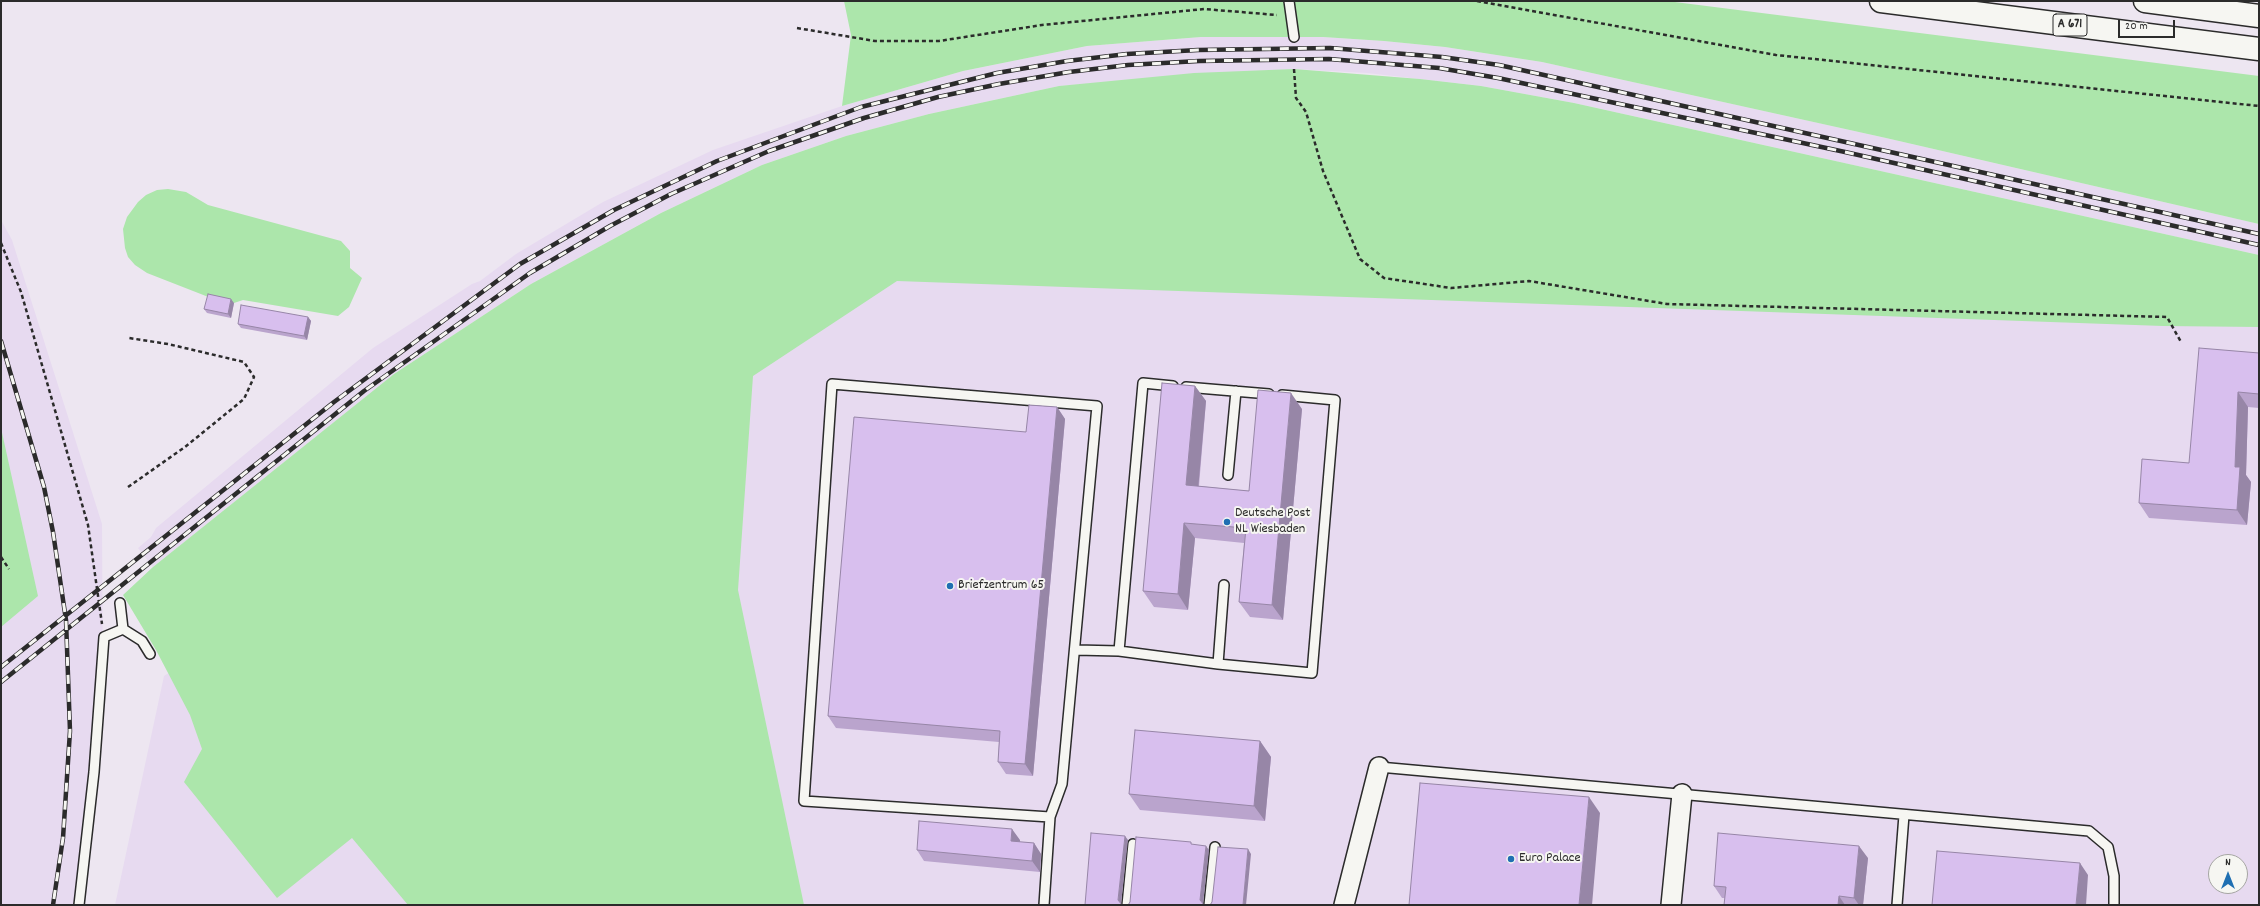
<!DOCTYPE html>
<html>
<head>
<meta charset="utf-8">
<style>
  body { margin:0 }
  #map { position:relative; width:2260px; height:906px; overflow:hidden; background:#ede6f1; font-family:Dekko,sans-serif }
  canvas { display:block }
  .frame { position:absolute; inset:0; border:2px solid #2b2b2b; pointer-events:none }
  .north { position:absolute; left:2208px; top:854px; width:40px; height:40px; box-sizing:border-box; background:#f6f6f2; border:1px solid #a5a5a2; border-radius:50%; rotate:0deg; font-size:11px; font-weight:700; line-height:16px; text-align:center; color:#2b2b2b }
  .north::after { content:''; display:block; margin:auto; width:14px; height:18px; background:#1f6fb2; clip-path:polygon(50% 0,100% 100%,50% 72%,0 100%) }
  .scale { position:absolute; left:2118px; top:20px; width:57px; height:18px; box-sizing:border-box; border:2px solid #2b2b2b; border-top:0; padding-left:5px; font-size:12px; line-height:14px; white-space:nowrap; color:#2b2b2b; -webkit-text-stroke:3px #f6f6f2; paint-order:stroke }
</style>
</head>
<body>
<div id="map">
<canvas width="2260" height="906"></canvas>
<div class="frame"></div>
<div class="north">N</div>
<div class="scale">20 m</div>
</div>
<script>
const g = document.querySelector('canvas').getContext('2d');
g.lineJoin = 'round';
function fillPath(path, color) { g.fillStyle = color; g.fill(path, 'evenodd'); }
const shape = rows => new Path2D(rows.map(r => 'M' + r).join(''));
function stroke(path, color, width, dash) { g.strokeStyle = color; g.lineWidth = width; g.lineCap = dash ? 'butt' : 'round'; g.setLineDash(dash || []); g.stroke(path); }
function label(font, color, halo, rows, align = 'center') {
  g.font = font + ' Dekko,sans-serif'; g.lineWidth = 4; g.setLineDash([]); g.textBaseline = 'middle'; g.strokeStyle = halo; g.fillStyle = color; for (const [text, x, y, turn = 0] of rows) {
    g.save(); g.translate(x, y); g.rotate((+turn || 0) * Math.PI / 180); g.textAlign = isNaN(turn) ? turn : align; if (halo) g.strokeText(text, 0, 0); g.fillText(text, 0, 0); g.restore();
  }
}
const built = shape([
  [1201,37,1323,37,1384,41,1445,47,1542,62,1886,138,2259,224,2259,255,1574,103,1481,86,1367,73,1294,69,1059,86,929,114,846,136,762,165,661,213,531,284,394,374,153,567,138,548,151,537,156,528,373,348,472,284,480,281,516,254,603,202,713,150,842,106,963,71,1087,46],
  [863,218,2259,274,2259,905,115,905,164,676],
  [2216,862,2240,862,2240,886,2216,886],
  [1,220,12,240,102,524,103,702,81,905,1,905]
]);
const green = shape([
  [844,1,1667,1,2259,76,2259,224,1886,138,1542,62,1445,47,1384,41,1323,37,1201,37,1087,46,963,71,842,106,851,35],
  [1294,69,1420,79,1481,86,1574,103,2259,255,2259,327,2163,326,897,281,753,376,738,590,804,905,408,905,352,838,277,898,184,782,202,749,190,715,156,650,123,595,153,567,394,374,531,284,661,213,762,165,846,136,929,114,1059,86,1194,73],
  [168,189,186,192,208,205,341,241,350,251,350,268,362,278,349,307,338,316,243,300,234,303,211,298,147,273,135,265,128,257,125,248,123,229,127,217,138,202,146,195,157,190],
  [1,428,38,596,1,627]
]);
const path = shape([
  [1477,1,1776,55,2259,106],
  [797,28,875,41,939,41,1042,25,1204,9,1277,15],
  [1294,69,1296,98,1306,112,1323,171,1360,259,1384,278,1451,288,1529,281,1667,304,2167,317,2181,342],
  [1,243,21,292,88,525,102,624],
  [128,487,185,447,244,399,254,377,244,362,168,344,129,338],
  [1,557,9,569]
]);
const lane = shape([
  [1289,1,1294,37],
  [1186,387,1269,394],
  [1228,475,1236,391],
  [123,629,142,641,150,654],
  [1076,650,1119,651,1143,383,1173,386],
  [1119,651,1218,664,1312,673,1335,400,1282,395],
  [1218,664,1224,585],
  [1379,767,2089,831,2108,847,2114,876,2114,905],
  [79,905,94,772,104,637,123,629,120,603],
  [1044,905,1050,817,1062,784,1097,406,832,384,804,801,1050,817],
  [1127,905,1133,844],
  [1209,905,1215,847],
  [1897,905,1904,815]
]);
const street = shape([
  [1344,905,1379,767],
  [1671,905,1682,794]
]);
const highway = shape([
  [1881,1,2259,49],
  [2145,1,2259,16]
]);
const rail = shape([
  [1,341,44,487,53,532,66,620,70,731,63,838,53,905],
  [1,667,334,402,520,264,614,210,717,161,861,107,997,73,1067,61,1127,54,1198,50,1330,48,1442,57,1499,65,2259,234],
  [1,682,364,391,530,273,610,226,671,194,769,151,864,118,938,97,999,84,1069,72,1128,65,1199,61,1329,59,1439,68,1498,78,1845,152,2259,245]
]);
const wall = shape([
  [234,303,231,318,207,313,204,309],
  [308,317,311,321,307,340,241,328,238,324],
  [2259,353,2259,408,2248,407,2246,475,2251,482,2247,525,2149,518,2139,503,2189,463],
  [1195,386,1206,401,1199,486,1249,491,1302,409,1283,620,1250,617,1239,602,1244,543,1195,538,1188,610,1154,607,1143,591],
  [1057,407,1065,419,1033,776,1006,774,998,762,999,742,836,728,828,716,1026,432],
  [1260,741,1271,757,1265,821,1140,810,1129,794],
  [1020,840,1020,842,1034,843,1041,854,1040,872,924,861,917,850],
  [1868,858,1863,905,1724,905,1725,898,1722,898,1714,886]
]);
const shadedWall = shape([
  [231,299,234,303,231,318,228,314],
  [308,317,311,321,307,340,304,336],
  [1195,386,1206,401,1197,501,1186,485],
  [2238,392,2248,407,2246,475,2251,482,2247,525,2237,510,2235,467],
  [1291,393,1302,409,1283,620,1272,605],
  [1057,407,1065,419,1033,776,1025,764],
  [1184,523,1195,538,1188,610,1178,594],
  [1260,741,1271,757,1265,821,1254,806],
  [1589,797,1600,813,1592,905,1579,905],
  [1012,829,1020,840,1019,852,1011,841],
  [1125,836,1128,840,1121,904,1118,900],
  [1034,843,1041,854,1040,872,1032,861],
  [1206,846,1209,850,1203,904,1200,900],
  [1859,846,1868,858,1863,905,1859,905,1854,898],
  [1248,849,1251,854,1246,905,1243,905],
  [2080,863,2088,875,2086,905,2076,905],
  [1839,896,1845,905,1838,905]
]);
const building = shape([
  [208,294,231,299,228,314,204,309,208,294],
  [241,305,308,317,304,336,238,324,241,305],
  [2199,348,2259,353,2259,394,2238,392,2235,467,2240,467,2237,510,2139,503,2142,459,2189,463,2199,348],
  [1162,383,1195,386,1186,485,1249,491,1258,390,1291,393,1272,605,1239,602,1246,528,1184,523,1178,594,1143,591,1162,383],
  [1029,405,1057,407,1025,764,998,762,1000,731,828,716,854,417,1026,432,1029,405],
  [1135,730,1260,741,1254,806,1129,794,1135,730],
  [1420,783,1589,797,1579,905,1409,905,1420,783],
  [919,821,1012,829,1011,841,1034,843,1032,861,917,850,919,821],
  [1091,833,1125,836,1118,900,1122,905,1085,905,1091,833],
  [1718,833,1859,846,1854,898,1839,896,1838,905,1724,905,1726,887,1714,886,1718,833],
  [1136,837,1191,842,1191,844,1206,846,1200,900,1204,905,1128,905,1130,902,1136,837],
  [1218,847,1248,849,1243,905,1210,905,1212,902,1218,847],
  [1937,851,2080,863,2076,905,1932,905,1937,851]
]);
const markers = [
  [1227,522,4,"#1f6fb2"],
  [950,586,4,"#1f6fb2"],
  [1511,859,4,"#1f6fb2"]
];
const shields = [
  [2070,25,34]
];
const shieldNames = [
  ["A 671",2070,25]
];
const poiNames = [
  ["Deutsche Post",1235,514],
  ["NL Wiesbaden",1235,530],
  ["Briefzentrum 65",958,586],
  ["Euro Palace",1519,859]
];
fillPath(built, '#e7daf0');
fillPath(green, '#ace6ab');
stroke(lane, '#2b2b2b', 12);
stroke(street, '#2b2b2b', 22);
stroke(highway, '#2b2b2b', 25);
stroke(path, '#2b2b2b', 2.5, [4, 3]);
stroke(lane, '#f6f6f2', 9);
stroke(street, '#f6f6f2', 19);
stroke(highway, '#f6f6f2', 22);
stroke(rail, '#2b2b2b', 4.5);
stroke(rail, '#f6f6f2', 3, [9]);
fillPath(wall, '#baa4cd');
fillPath(shadedWall, '#9786a7');
fillPath(building, '#d8bfee');
stroke(building, '#9786a7', 1);
for (const [x, y, r, color] of markers) { const dot = new Path2D(); dot.arc(x, y, r, 0, 2 * Math.PI); g.fillStyle = color; g.fill(dot); stroke(dot, '#f6f6f2', 1.5); }
for (const [x, y, w] of shields) { const box = new Path2D(); box.roundRect(x - w / 2, y - 11, w, 22, 3); g.fillStyle = '#f6f6f2'; g.fill(box); stroke(box, '#2b2b2b', 1); }
label('bold 13px', '#2b2b2b', null, shieldNames);
label('14px', '#2b2b2b', '#f6f6f2', poiNames, 'left');
</script>
</body>
</html>
